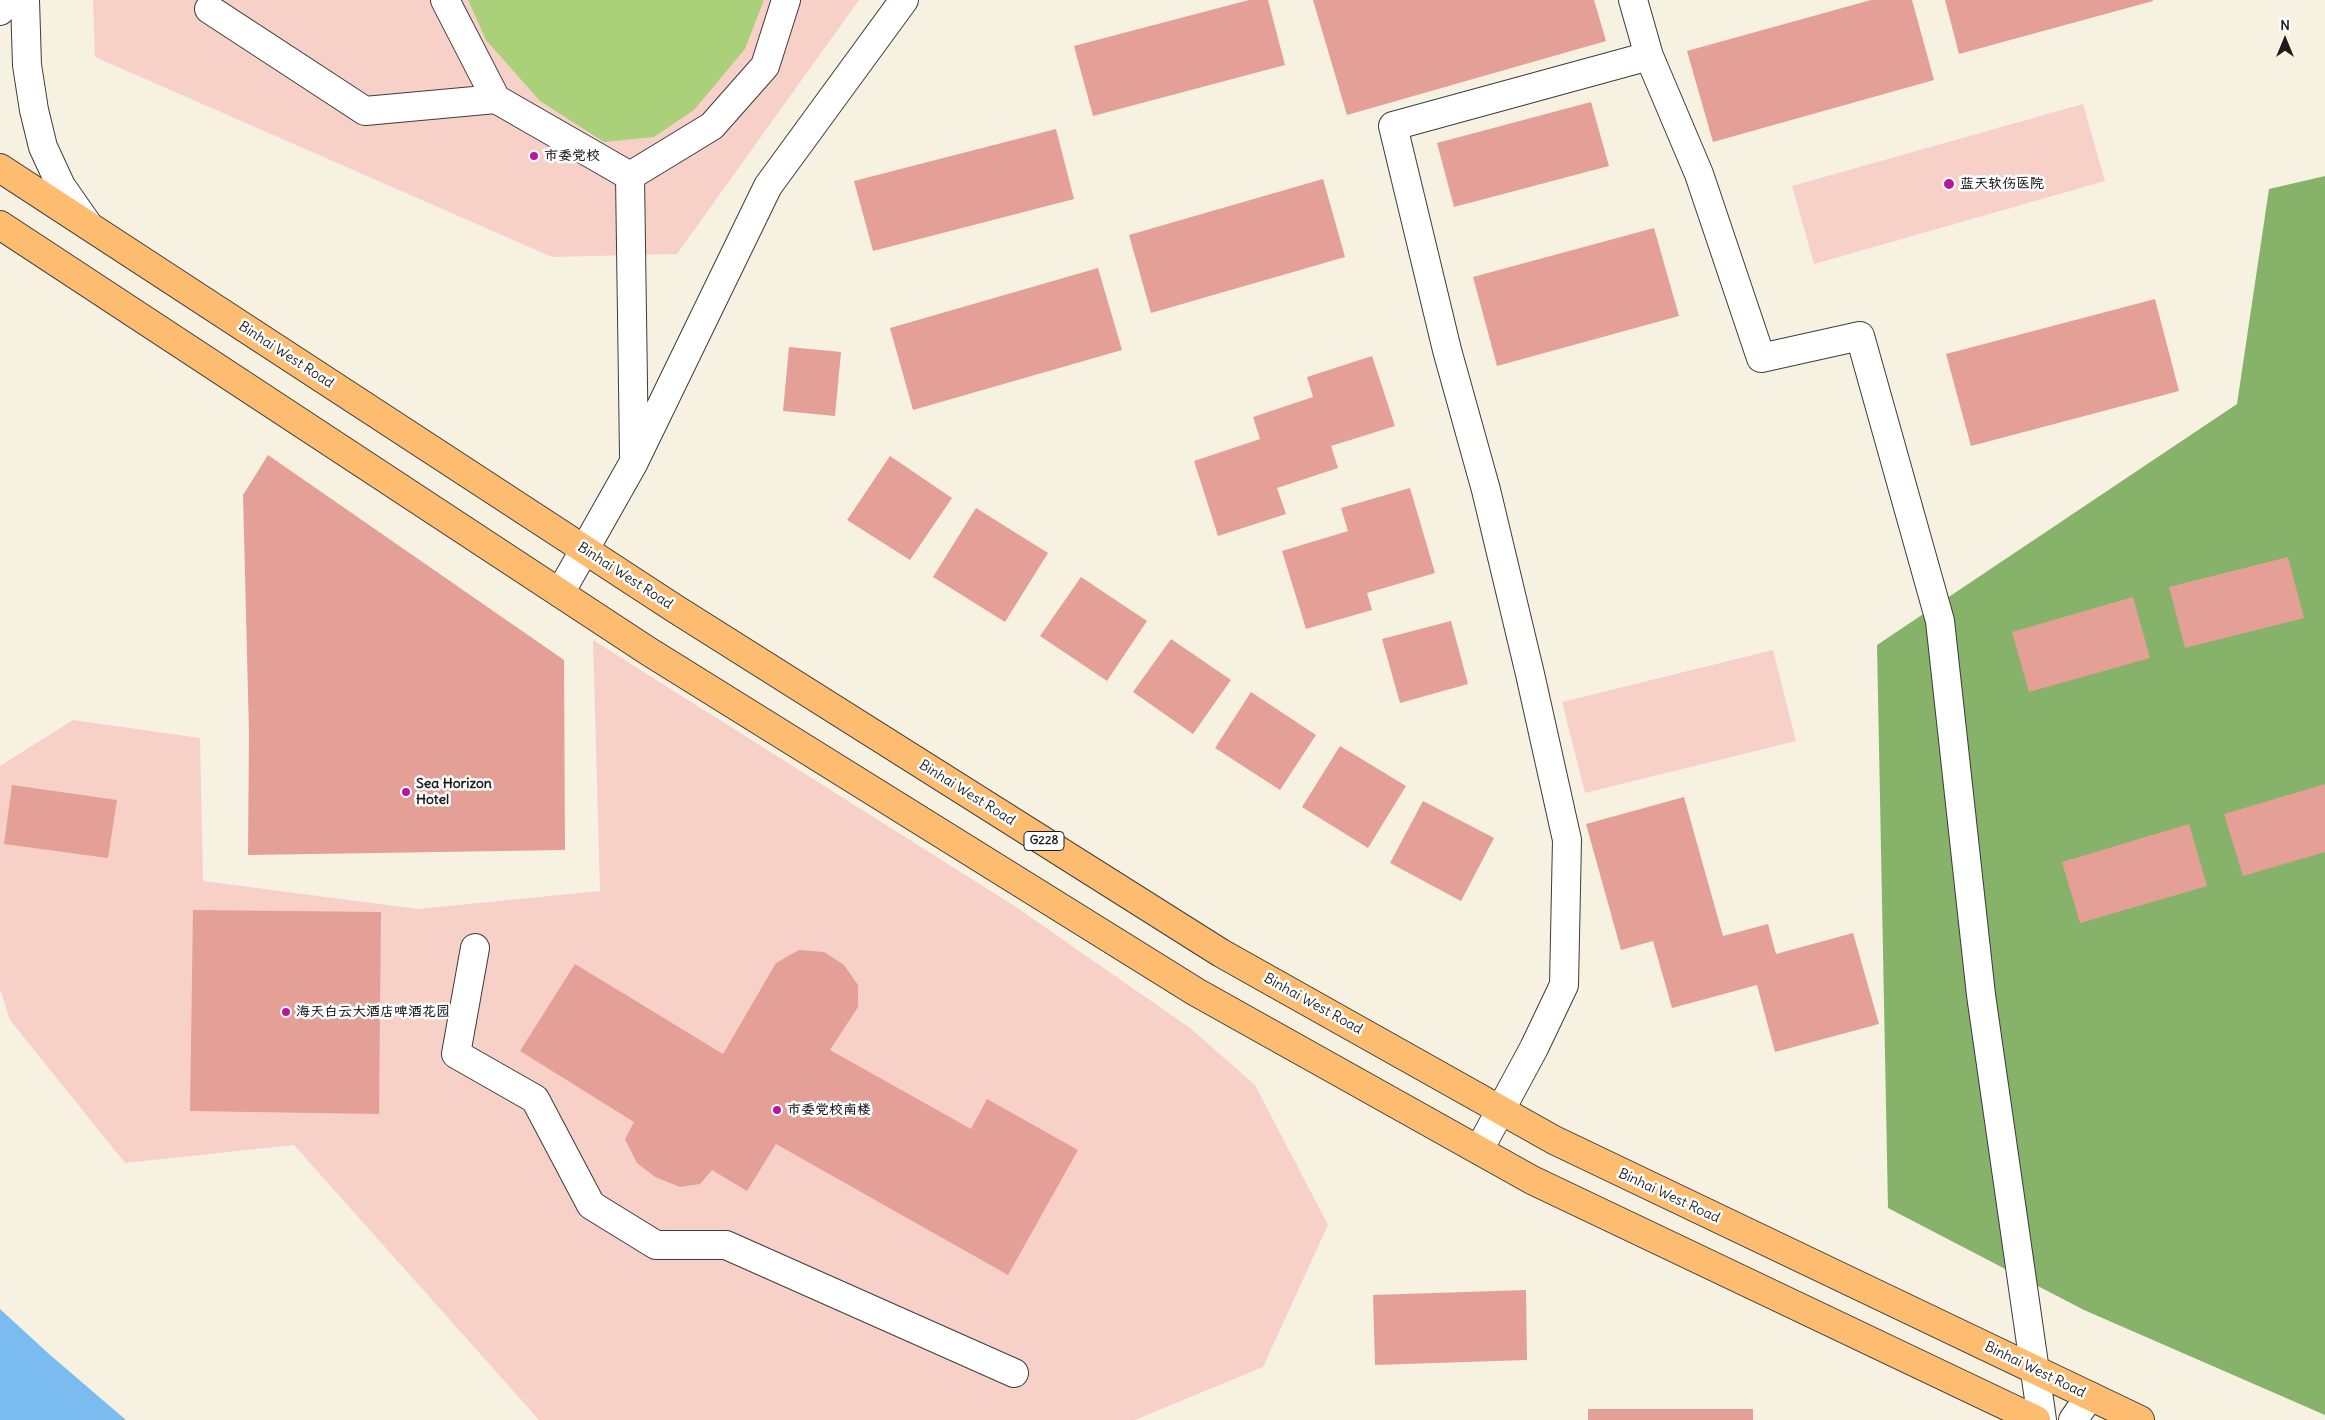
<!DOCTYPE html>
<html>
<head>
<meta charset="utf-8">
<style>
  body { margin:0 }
  #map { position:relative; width:2325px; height:1420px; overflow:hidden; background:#f7f1e2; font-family:Delius,sans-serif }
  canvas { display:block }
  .north { position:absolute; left:2260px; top:15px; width:50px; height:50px; -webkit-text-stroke:4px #fff; paint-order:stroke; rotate:0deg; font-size:14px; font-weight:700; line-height:20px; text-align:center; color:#1c1c1c }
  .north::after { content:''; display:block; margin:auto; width:18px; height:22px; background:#1c1c1c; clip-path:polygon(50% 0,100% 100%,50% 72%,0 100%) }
</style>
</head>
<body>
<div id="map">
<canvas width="2325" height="1420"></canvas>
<div class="north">N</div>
</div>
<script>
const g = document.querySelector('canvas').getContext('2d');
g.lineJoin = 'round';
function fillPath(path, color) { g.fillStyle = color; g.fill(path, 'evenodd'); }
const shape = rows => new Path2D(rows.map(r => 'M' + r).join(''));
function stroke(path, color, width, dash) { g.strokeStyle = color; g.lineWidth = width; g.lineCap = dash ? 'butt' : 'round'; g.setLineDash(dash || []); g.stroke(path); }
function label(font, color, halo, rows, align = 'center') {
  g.font = font + ' Delius,"LXGW WenKai TC",sans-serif'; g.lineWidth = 5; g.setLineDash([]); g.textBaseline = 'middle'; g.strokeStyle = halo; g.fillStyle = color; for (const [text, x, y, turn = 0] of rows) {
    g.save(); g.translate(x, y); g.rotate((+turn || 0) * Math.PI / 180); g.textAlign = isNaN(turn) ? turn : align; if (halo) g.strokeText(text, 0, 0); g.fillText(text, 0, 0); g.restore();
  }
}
const built = shape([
  [93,0,859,0,677,254,552,257,95,57],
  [2083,104,2105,181,1814,264,1792,186],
  [593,640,1016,907,1190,1028,1255,1085,1328,1225,1263,1367,1135,1420,539,1420,294,1145,125,1163,10,1020,0,989,0,766,73,720,200,738,203,881,418,909,600,891],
  [1773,650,1796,741,1585,793,1562,702]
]);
const green = shape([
  [468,0,764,0,745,49,694,110,654,137,604,142,540,101,486,40]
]);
const forest = shape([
  [2325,176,2325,1415,2084,1310,1888,1208,1877,645,2237,404,2269,189]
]);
const water = shape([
  [0,1309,49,1354,126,1420,0,1420]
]);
const building = shape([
  [1249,0,1268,0,1285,65,1093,116,1074,46],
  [1313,0,1594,0,1606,41,1347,115],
  [1871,0,1912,0,1934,80,1713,142,1687,51],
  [1945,0,2153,0,2153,1,1959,54],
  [1591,102,1609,166,1454,207,1437,143],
  [1056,129,1074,199,873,251,854,181],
  [1323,179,1345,257,1151,313,1129,235],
  [1654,228,1679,316,1497,366,1473,277],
  [1098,268,1122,350,913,410,890,328],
  [2155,299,2179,391,1971,446,1946,354],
  [789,347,841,352,835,416,783,411],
  [1372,356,1395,426,1331,446,1338,468,1277,488,1286,514,1218,536,1194,461,1260,439,1253,417,1313,397,1307,377],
  [268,455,564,660,565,850,248,855,249,734,243,495],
  [890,456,952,498,910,560,847,520],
  [1410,488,1435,573,1367,593,1372,610,1306,629,1282,551,1348,531,1341,508],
  [976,508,1048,553,1005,622,933,577],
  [2288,557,2304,618,2185,648,2169,587],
  [1081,577,1147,621,1107,681,1040,636],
  [2133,597,2150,658,2029,692,2012,632],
  [1451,621,1468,684,1400,703,1382,639],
  [1171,639,1231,680,1193,734,1133,692],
  [1251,692,1316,735,1280,790,1215,748],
  [1340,746,1406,786,1368,848,1302,807],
  [2325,784,2325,852,2243,876,2224,814],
  [12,785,117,800,108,858,4,844],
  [1684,797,1723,936,1768,924,1776,954,1853,933,1879,1024,1775,1052,1757,985,1672,1008,1653,941,1621,950,1586,824],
  [1423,801,1494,838,1461,901,1390,863],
  [2189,824,2207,886,2080,923,2062,862],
  [193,910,381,912,379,1114,190,1111],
  [799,950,824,952,844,965,858,985,858,1007,830,1050,971,1129,987,1099,1078,1150,1008,1275,776,1144,747,1191,712,1170,700,1184,680,1187,655,1177,637,1163,625,1139,634,1122,520,1051,575,964,723,1054,776,963],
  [1526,1290,1527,1360,1375,1365,1373,1295],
  [1588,1409,1753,1409,1753,1420,1588,1420]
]);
const minor = shape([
  [25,0,27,65,34,110,43,147,61,186,89,226],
  [445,0,496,99,630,176,712,126,765,66,786,0],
  [209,9,365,111,496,99],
  [0,11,5,0],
  [1649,56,1699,174,1761,358,1860,336,1940,621,1981,995,2042,1420],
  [630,176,634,455],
  [560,593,634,462,768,186,904,0],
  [475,948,456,1054,535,1099,591,1205,656,1245,726,1245,1014,1373],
  [1479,1150,1534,1048,1564,985,1567,840,1530,674,1486,490,1447,350,1393,126,1649,56,1633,0],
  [2073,1420,2090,1396]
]);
const highway = shape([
  [0,168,674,608,1221,953,1554,1140,2140,1420],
  [0,225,648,651,1196,992,1532,1180,2036,1420]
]);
const markers = [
  [534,156,5,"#b5179e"],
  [1949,184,6,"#b5179e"],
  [406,792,5,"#b5179e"],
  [286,1012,5,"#b5179e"],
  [777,1110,5,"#b5179e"]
];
const shields = [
  [1044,841,40]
];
const shieldNames = [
  ["G228",1044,841]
];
const poiNames = [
  ["市委党校",544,156],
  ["蓝天软伤医院",1960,184],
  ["Sea Horizon",416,784],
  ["Hotel",416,800],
  ["海天白云大酒店啤酒花园",296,1012],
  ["市委党校南楼",787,1110]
];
const streetNames = [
  ["Binhai West Road",286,355,33],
  ["Binhai West Road",625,576,33],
  ["Binhai West Road",967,793,32],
  ["Binhai West Road",1313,1004,29],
  ["Binhai West Road",1669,1196,25],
  ["Binhai West Road",2035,1370,26]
];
fillPath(built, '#f7d1c8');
fillPath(green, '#aad07a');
fillPath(forest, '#87b26a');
fillPath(water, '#7abcef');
fillPath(building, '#e49f97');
stroke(minor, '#3d3c3a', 30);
stroke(highway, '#3d3c3a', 30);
stroke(minor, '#fff', 28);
stroke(highway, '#febc70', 28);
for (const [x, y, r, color] of markers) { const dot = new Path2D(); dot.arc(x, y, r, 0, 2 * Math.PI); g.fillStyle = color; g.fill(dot); stroke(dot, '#fff', 2); }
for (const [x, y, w] of shields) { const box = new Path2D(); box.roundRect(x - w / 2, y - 9.5, w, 19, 4); g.fillStyle = '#fff'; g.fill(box); stroke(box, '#1c1c1c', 1); }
label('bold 12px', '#1c1c1c', null, shieldNames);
label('bold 14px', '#1c1c1c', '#fff', poiNames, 'left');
label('14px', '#1c1c1c', '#fff', streetNames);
</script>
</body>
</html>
